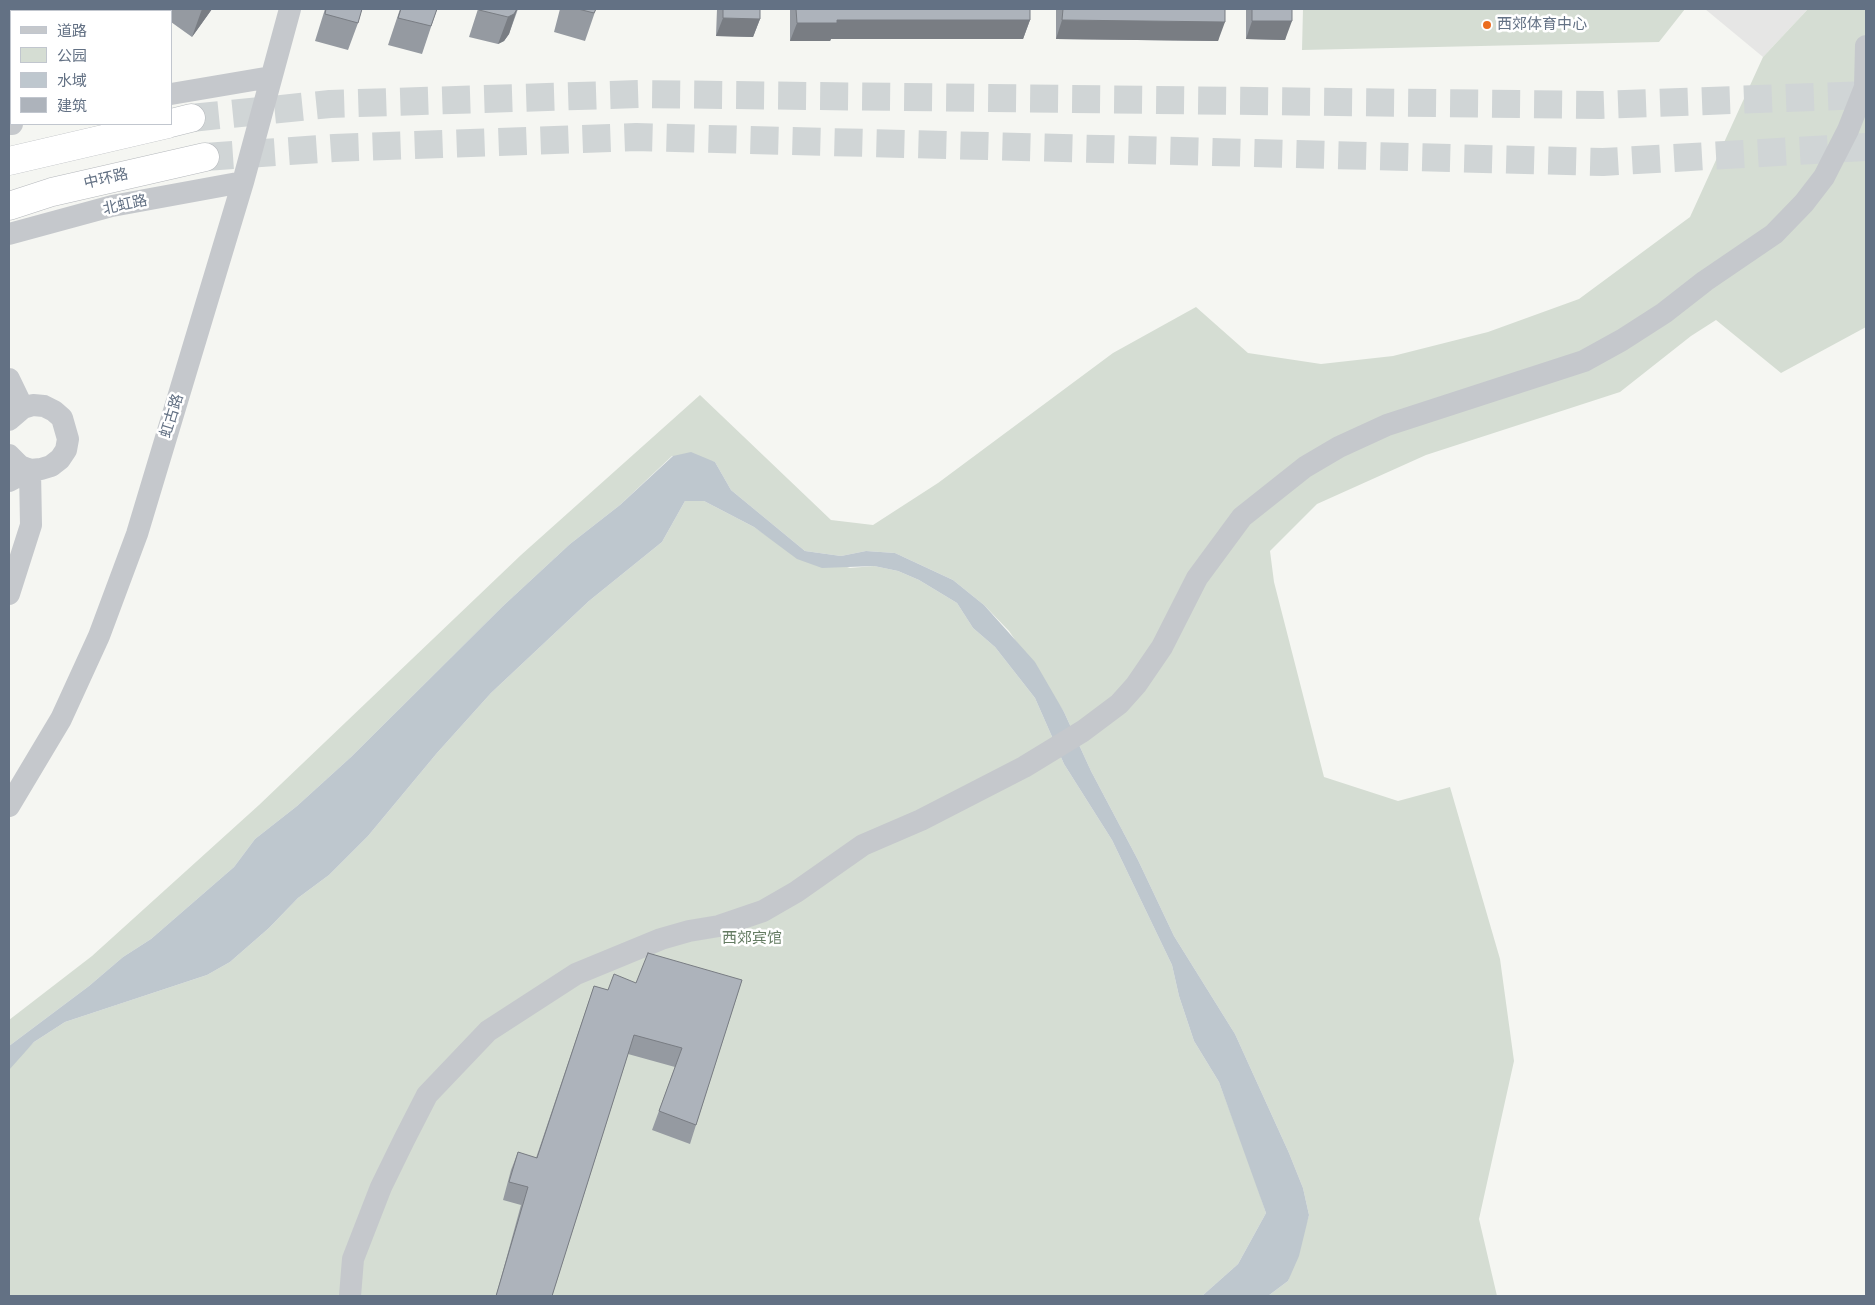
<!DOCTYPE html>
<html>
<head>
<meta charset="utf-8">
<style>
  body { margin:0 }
  #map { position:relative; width:1875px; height:1305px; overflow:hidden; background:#f5f6f2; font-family:"Work Sans","Noto Sans SC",sans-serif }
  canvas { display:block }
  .frame { position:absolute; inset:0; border:10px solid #637184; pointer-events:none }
  .legend { position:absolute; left:10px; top:10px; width:162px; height:115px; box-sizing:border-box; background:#fff; border:1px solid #c1c6ce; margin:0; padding:6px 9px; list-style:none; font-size:15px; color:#637184 }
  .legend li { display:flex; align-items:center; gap:10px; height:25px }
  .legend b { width:25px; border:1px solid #c1c6ce }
</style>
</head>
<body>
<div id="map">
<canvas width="1875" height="1305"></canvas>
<div class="frame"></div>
<ul class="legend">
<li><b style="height:6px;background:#c5c8cc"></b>道路</li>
<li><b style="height:14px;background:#d5ddd3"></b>公园</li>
<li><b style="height:14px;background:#bec7ce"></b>水域</li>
<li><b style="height:14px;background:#adb3bb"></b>建筑</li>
</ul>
</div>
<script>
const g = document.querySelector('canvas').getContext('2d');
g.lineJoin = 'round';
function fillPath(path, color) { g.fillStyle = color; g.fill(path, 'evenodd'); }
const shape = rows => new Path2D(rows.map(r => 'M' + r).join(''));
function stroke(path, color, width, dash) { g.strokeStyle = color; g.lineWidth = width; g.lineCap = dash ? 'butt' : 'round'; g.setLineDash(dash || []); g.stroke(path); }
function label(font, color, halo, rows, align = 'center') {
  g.font = font + ' "Work Sans","Noto Sans SC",sans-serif'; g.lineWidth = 5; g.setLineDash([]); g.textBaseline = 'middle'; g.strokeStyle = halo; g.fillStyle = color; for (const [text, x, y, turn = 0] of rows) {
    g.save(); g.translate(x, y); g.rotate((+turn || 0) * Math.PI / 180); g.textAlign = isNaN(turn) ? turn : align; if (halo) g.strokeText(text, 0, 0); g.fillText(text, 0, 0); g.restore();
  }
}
const built = shape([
  [1705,9,1808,9,1763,57]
]);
const green = shape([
  [1303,9,1685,9,1659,42,1302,50],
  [1808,9,1866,9,1866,327,1781,373,1716,320,1691,336,1620,392,1426,455,1317,504,1270,551,1274,582,1324,777,1398,801,1450,787,1500,959,1514,1061,1479,1219,1497,1296,1268,1296,1288,1281,1309,1215,1303,1188,1289,1153,1235,1034,1174,936,1138,860,1091,771,1064,712,1009,631,984,605,953,580,895,553,866,551,841,556,805,551,731,490,715,462,672,456,620,505,570,544,503,606,351,757,297,806,255,839,234,867,151,939,123,957,89,986,9,1046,9,1020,92,956,259,805,521,555,700,395,831,520,873,525,938,483,1113,353,1196,307,1248,353,1321,364,1393,356,1488,332,1579,299,1690,217,1763,57],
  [685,501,704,501,754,527,776,542,850,568,874,566,898,571,919,580,957,603,973,628,995,647,1035,698,1064,764,1112,840,1172,965,1179,996,1194,1041,1219,1082,1252,1171,1266,1213,1238,1264,1202,1296,9,1296,9,1070,11,1065,34,1042,65,1022,207,975,230,962,269,928,298,898,329,875,368,836,437,753,491,693,589,601,662,542]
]);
const water = shape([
  [691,452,715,462,731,490,805,551,841,556,866,551,895,553,953,580,984,605,1035,662,1064,712,1091,771,1138,860,1174,936,1235,1034,1289,1153,1303,1188,1309,1215,1299,1256,1288,1281,1268,1296,1202,1296,1238,1264,1266,1213,1219,1082,1194,1041,1179,996,1172,965,1112,840,1064,764,1035,698,995,647,973,628,957,603,919,580,898,571,874,566,822,568,797,559,754,527,704,501,685,501,662,542,589,601,491,693,437,753,368,836,329,875,298,898,269,928,230,962,207,975,65,1022,34,1042,9,1070,9,1046,89,986,123,957,151,939,234,867,255,839,297,806,351,757,503,606,570,544,620,505,673,456]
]);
const highwayTunnel = shape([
  [191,118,330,104,640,94,1601,105,1866,95],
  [205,157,334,148,636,137,1603,162,1866,147]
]);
const minor = shape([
  [171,94,271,77],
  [9,124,12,124],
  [9,234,112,206,243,182],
  [9,379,23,408],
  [9,420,23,408,33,405,44,406,54,411,62,418,68,439,66,450,60,459,51,466,41,469,30,470,20,466,9,455],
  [9,481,30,470,31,525,9,594],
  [9,806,61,719,99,636,137,534,243,182,290,9],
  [350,1296,353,1259,381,1187,404,1140,427,1095,488,1031,576,974,661,939,689,931,719,926,763,911,796,892,863,845,921,820,1024,767,1083,731,1119,704,1136,685,1162,647,1197,578,1242,517,1305,467,1339,447,1387,425,1584,361,1622,340,1664,313,1705,281,1774,234,1804,203,1824,177,1848,130,1865,87,1866,46]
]);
const highway = shape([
  [171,123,191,118],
  [9,161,168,124],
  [9,206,52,192,205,157]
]);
const wall = shape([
  [29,9,56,9,53,11,30,11],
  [64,9,80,9,78,11,65,11],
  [169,9,212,9,192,37,171,22,171,11,169,11],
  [325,9,362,9,358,23,348,50,315,41],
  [400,9,437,9,422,54,388,45],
  [478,9,518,9,509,34,504,41,498,44,469,37],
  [560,9,596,9,585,41,554,32],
  [717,9,760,9,760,19,753,37,716,36],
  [790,9,1030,9,1030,20,1023,39,831,39,830,41,790,41],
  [1056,9,1225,9,1218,41,1056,39],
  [1246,9,1292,9,1285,40,1246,39],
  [742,980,696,1125,690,1144,652,1130,675,1067,628,1054,552,1296,496,1296,521,1205,503,1200,511,1170,518,1152,536,1158,594,986,608,990,636,983]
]);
const shadedWall = shape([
  [40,9,56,9,53,11,39,11],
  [202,9,212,9,192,37],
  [517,9,509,34,504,41,498,44,508,17],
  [723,18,760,19,753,37,716,36],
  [837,20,1030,20,1023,39,831,39,830,41,790,41,797,23],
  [1062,20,1225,22,1218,41,1056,39],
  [1252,21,1292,21,1285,40,1246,39]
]);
const building = shape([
  [112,9,134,9,133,11,112,11,112,9],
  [326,9,362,9,358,23,325,14,326,9],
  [401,9,437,9,431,26,398,18,401,9],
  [480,9,517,9,514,14,508,17,479,10,480,9],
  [578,9,596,9,594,13,578,9],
  [723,9,760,9,760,19,723,18,723,9],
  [796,9,1030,9,1030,20,837,20,837,23,797,23,796,9],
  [1063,9,1225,9,1225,22,1062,20,1063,9],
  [1252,9,1292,9,1292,21,1252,21,1252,9],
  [648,953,742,980,696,1125,659,1111,682,1048,634,1035,552,1296,496,1296,528,1187,509,1182,518,1152,537,1158,594,986,608,990,614,974,636,983,648,953]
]);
const markers = [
  [1487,25,5,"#eb6c1d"]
];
const poiNames = [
  ["西郊体育中心",1497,25]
];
const streetNames = [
  ["中环路",106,179,-13],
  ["北虹路",125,205,-12],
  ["虹古路",172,416,-73]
];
const parkNames = [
  ["西郊宾馆",752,939]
];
fillPath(built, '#e6e6e5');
fillPath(green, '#d5ddd3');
fillPath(water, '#bec7ce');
stroke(highwayTunnel, '#d0d5d6', 28, [28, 14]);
stroke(highway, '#b5b8bc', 29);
stroke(minor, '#c5c8cc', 22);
stroke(highway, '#fff', 28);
fillPath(wall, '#959aa1');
fillPath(shadedWall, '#797d83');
fillPath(building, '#adb3bb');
stroke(building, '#797d83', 1);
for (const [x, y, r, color] of markers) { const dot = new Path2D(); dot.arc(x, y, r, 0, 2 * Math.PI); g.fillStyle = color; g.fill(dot); stroke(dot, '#fff', 2); }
label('15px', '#637184', '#fff', poiNames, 'left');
label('15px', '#637184', '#fff', streetNames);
label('15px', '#647b62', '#fff', parkNames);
</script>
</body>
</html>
